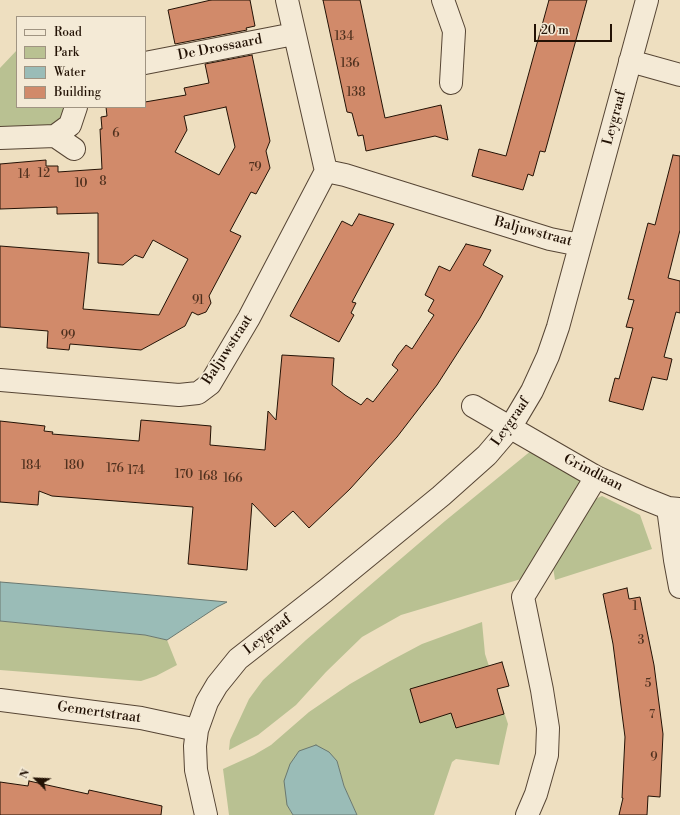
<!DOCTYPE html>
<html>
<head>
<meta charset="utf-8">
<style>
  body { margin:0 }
  #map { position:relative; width:680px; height:815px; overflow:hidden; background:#eedfc0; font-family:"Libre Bodoni",serif }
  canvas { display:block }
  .legend { position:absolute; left:16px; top:16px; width:130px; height:92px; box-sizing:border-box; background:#f4ead6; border:1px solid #a09482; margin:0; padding:5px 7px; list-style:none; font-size:12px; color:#231205 }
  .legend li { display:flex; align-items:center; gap:8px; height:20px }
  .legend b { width:20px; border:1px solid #a09482 }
  .north { position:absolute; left:16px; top:759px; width:40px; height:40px; -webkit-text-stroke:3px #f4ead6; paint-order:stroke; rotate:294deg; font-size:11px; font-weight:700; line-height:16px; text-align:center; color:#231205 }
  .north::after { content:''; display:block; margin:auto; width:14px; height:18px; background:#231205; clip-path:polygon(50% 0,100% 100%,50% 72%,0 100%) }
  .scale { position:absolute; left:534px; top:24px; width:78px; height:18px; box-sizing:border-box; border:2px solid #231205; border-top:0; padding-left:5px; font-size:12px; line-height:14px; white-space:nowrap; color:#231205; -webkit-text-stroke:3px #f4ead6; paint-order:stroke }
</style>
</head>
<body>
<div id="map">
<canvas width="680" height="815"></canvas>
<ul class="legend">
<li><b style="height:5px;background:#f4ead6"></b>Road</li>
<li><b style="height:11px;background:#b9c192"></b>Park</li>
<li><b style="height:11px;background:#9abcb7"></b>Water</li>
<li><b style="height:11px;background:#d18a6a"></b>Building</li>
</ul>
<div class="north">N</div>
<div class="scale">20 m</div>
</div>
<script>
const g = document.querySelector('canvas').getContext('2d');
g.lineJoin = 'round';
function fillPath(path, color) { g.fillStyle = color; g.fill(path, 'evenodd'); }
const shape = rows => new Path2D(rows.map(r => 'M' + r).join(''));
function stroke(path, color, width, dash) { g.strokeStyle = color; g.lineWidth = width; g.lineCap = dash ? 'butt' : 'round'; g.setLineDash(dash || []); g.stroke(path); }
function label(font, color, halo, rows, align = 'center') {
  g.font = font + ' "Libre Bodoni",serif'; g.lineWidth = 3.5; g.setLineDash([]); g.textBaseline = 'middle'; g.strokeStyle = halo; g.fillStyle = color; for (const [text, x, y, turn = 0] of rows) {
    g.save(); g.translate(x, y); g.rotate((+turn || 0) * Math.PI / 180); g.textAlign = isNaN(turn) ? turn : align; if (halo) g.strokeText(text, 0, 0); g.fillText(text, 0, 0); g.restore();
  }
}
const green = shape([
  [17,50,17,107,67,107,64,117,52,128,0,129,0,68],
  [532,450,583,476,521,579,401,615,362,637,326,672,296,705,258,735,229,750,230,740,249,699,263,680,306,640,445,521],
  [602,496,640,515,652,549,555,580,553,567,593,500],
  [0,621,145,635,167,640,177,665,156,676,141,681,0,670],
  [482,622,485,654,508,724,499,765,456,759,452,762,434,815,357,815,344,786,337,761,287,805,293,815,229,815,223,769,254,755,271,745,309,712,350,684,390,661,422,644]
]);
const water = shape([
  [0,582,86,589,227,602,217,607,167,640,145,635,0,621,0,582],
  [316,745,329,752,337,761,344,786,357,815,293,815,287,805,284,781,290,764,299,751,316,745]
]);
const building = shape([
  [211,0,250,0,255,26,246,28,247,30,175,44,168,10,211,0],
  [323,0,360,0,385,118,441,105,448,140,435,136,366,151,363,135,358,136,352,113,347,112,323,0],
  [549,0,587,0,545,152,540,151,533,176,528,174,523,190,472,176,479,149,506,156,549,0],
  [252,55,270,141,266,151,270,168,256,194,251,192,230,231,241,236,209,296,211,303,206,312,198,315,192,312,185,326,141,350,70,344,69,350,47,348,48,331,0,327,0,246,89,253,83,309,159,315,188,259,153,240,143,258,135,255,123,265,98,263,98,213,57,214,57,207,0,209,0,164,46,160,46,166,58,166,58,172,102,169,100,129,102,129,101,117,107,116,106,107,145,107,145,102,186,95,184,88,209,83,205,64,252,55],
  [226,107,235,147,219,175,175,152,187,130,184,116,226,107],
  [673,155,680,156,680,230,668,278,680,281,680,313,676,312,664,357,672,359,667,380,652,377,643,410,609,401,615,378,619,379,633,328,626,327,634,300,628,299,648,223,655,225,673,155],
  [359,214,394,224,352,302,356,303,351,313,354,315,339,342,290,316,342,221,352,226,359,214],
  [466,244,491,250,483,265,503,276,480,318,437,385,397,437,350,489,309,528,293,511,275,527,252,503,247,570,188,564,193,507,52,496,39,491,38,505,0,502,0,421,45,426,44,431,53,432,52,434,139,441,141,420,211,426,210,445,265,450,268,411,276,420,282,355,334,358,332,385,345,395,361,405,367,398,373,402,398,370,392,365,398,355,406,345,412,349,434,315,428,311,434,300,425,295,439,266,450,271,466,244],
  [627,588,629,599,640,597,654,665,663,734,660,797,648,796,647,815,619,815,623,798,622,798,625,737,613,644,603,594,627,588],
  [502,662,509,686,497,689,504,714,456,728,451,713,420,723,410,689,502,662],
  [29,781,88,794,89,790,162,806,161,815,0,815,0,782,28,786,29,781]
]);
const minor = shape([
  [443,0,454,31,451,83],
  [630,61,680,75],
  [145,63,294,34],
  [55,136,74,149],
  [0,138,55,136,70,125,76,107],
  [326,171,345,175,550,239,580,245],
  [0,380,179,395,198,393,210,384,249,318,326,171,287,0],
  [473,406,596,477,643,498,668,508,680,509],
  [668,508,675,560,680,587],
  [0,700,141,718,197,730],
  [206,815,196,770,195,746,197,730,207,702,217,685,238,659,325,591,441,496,487,455,510,428,532,391,548,356,558,327,647,0],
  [527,815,536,794,547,755,548,728,542,690,523,597,596,477]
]);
const numberNames = [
  ["134",344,37],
  ["136",350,64],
  ["138",356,93],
  ["6",116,134],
  ["79",255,168],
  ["12",44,174],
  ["14",24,175],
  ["8",103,182],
  ["10",81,184],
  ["91",198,301],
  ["99",68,336],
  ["184",31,466],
  ["180",74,466],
  ["176",115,469],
  ["174",136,471],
  ["170",184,475],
  ["168",208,477],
  ["166",233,479],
  ["1",635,607],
  ["3",641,641],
  ["5",648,684],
  ["7",652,715],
  ["9",654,758]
];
const streetNames = [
  ["De Drossaard",220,48,-11],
  ["Leygraaf",615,118,-75],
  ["Baljuwstraat",533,232,15],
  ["Baljuwstraat",228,350,-57],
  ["Leygraaf",511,422,-55],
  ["Grindlaan",593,473,27],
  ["Leygraaf",268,635,-38],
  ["Gemertstraat",99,713,8]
];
fillPath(green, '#b9c192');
fillPath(water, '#9abcb7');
stroke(water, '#6a7870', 1);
fillPath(building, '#d18a6a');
stroke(building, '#231205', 1);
stroke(minor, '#564534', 24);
stroke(minor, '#f4ead6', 22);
label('12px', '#4e301e', null, numberNames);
label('14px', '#231205', '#f4ead6', streetNames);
</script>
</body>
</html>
